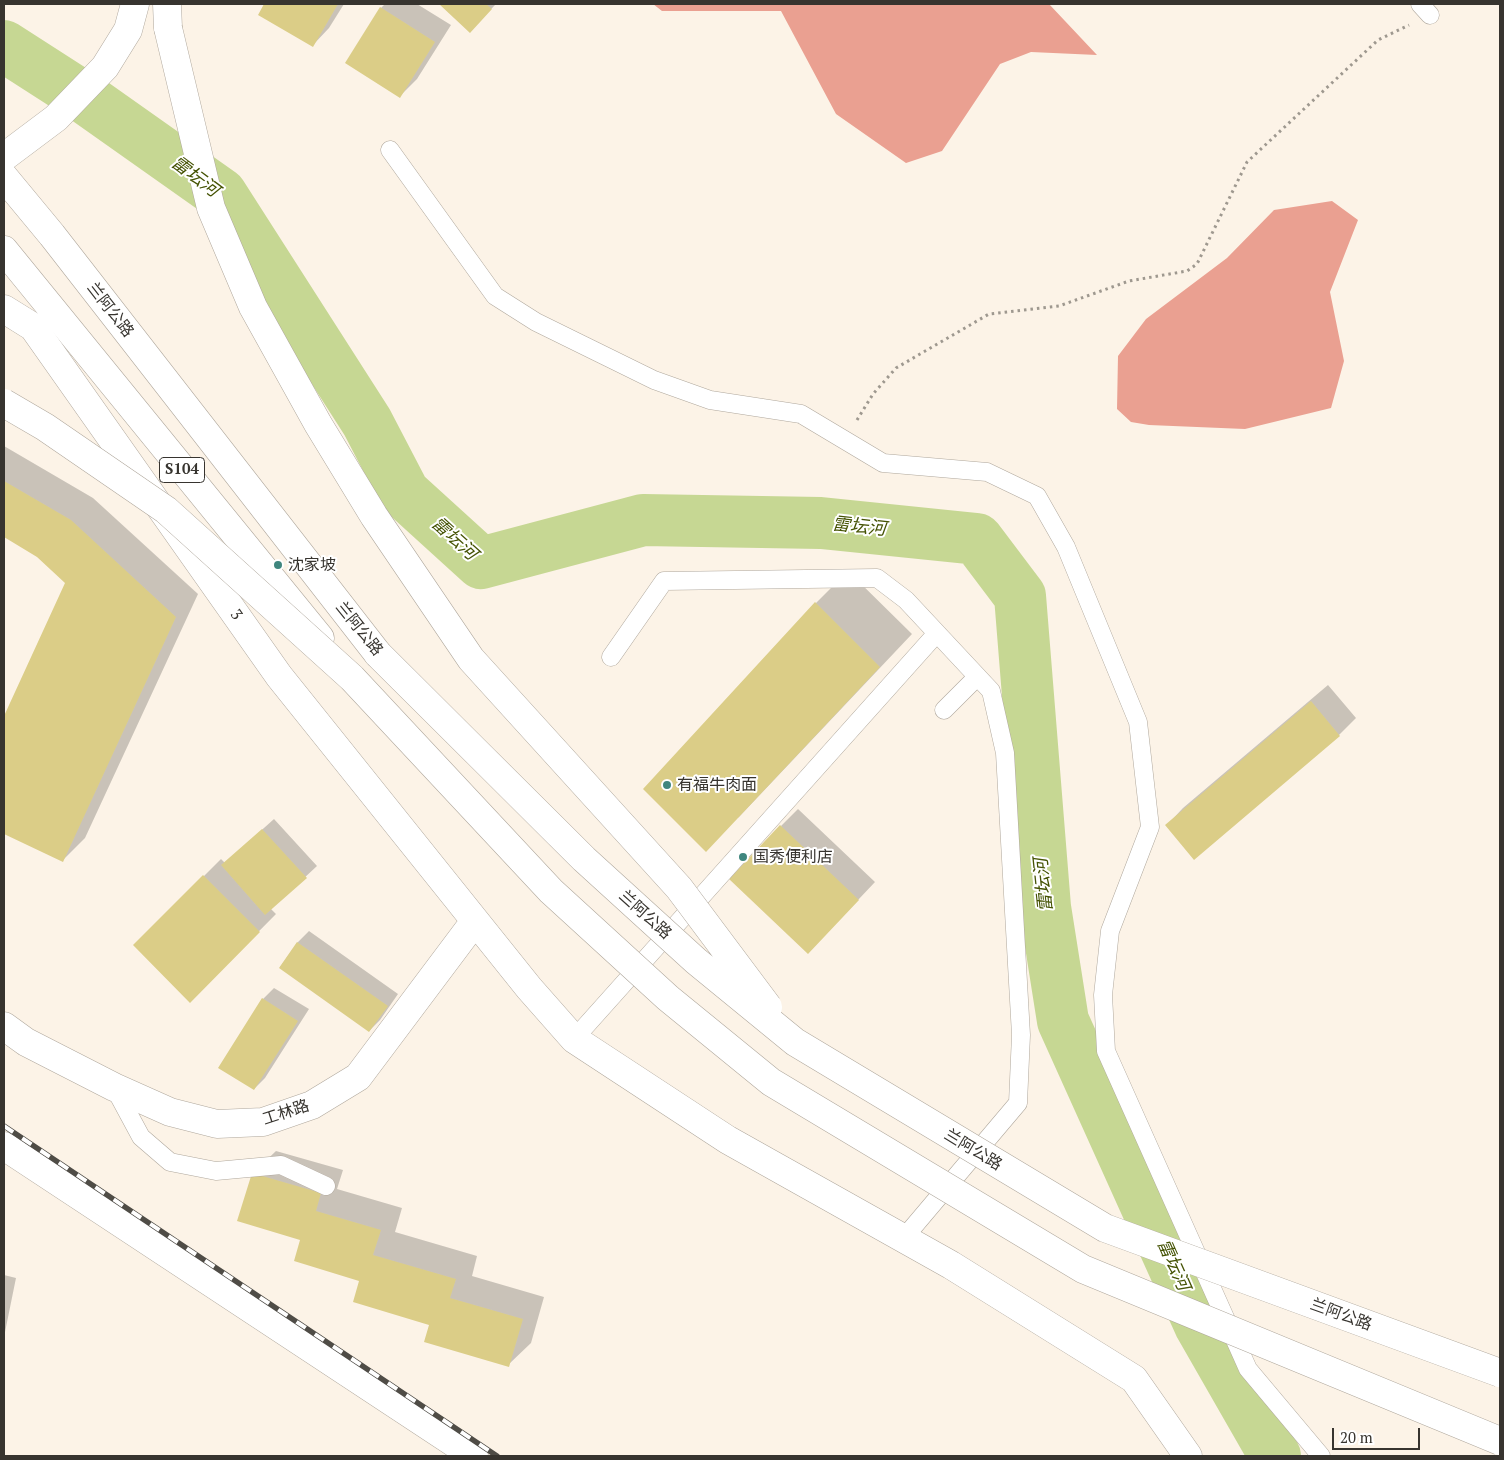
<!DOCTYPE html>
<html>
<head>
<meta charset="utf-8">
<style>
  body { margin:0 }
  #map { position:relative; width:1504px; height:1460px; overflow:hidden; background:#fcf3e7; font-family:"PT Serif",serif }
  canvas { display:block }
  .frame { position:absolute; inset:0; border:5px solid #37342f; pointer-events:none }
  .scale { position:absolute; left:1332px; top:1428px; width:88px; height:22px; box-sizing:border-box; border:2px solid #37342f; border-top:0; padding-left:6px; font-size:15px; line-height:18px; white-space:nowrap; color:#37342f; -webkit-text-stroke:4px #fff; paint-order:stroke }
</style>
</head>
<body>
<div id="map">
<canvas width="1504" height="1460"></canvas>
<div class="frame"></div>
<div class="scale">20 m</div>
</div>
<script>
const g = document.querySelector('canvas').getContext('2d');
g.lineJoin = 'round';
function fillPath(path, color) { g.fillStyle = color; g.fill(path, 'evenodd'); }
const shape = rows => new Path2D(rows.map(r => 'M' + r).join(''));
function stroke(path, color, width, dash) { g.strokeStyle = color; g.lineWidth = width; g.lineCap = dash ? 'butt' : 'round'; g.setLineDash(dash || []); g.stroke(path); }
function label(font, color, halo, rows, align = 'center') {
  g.font = font + ' "PT Serif","Noto Sans SC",serif'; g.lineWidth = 4; g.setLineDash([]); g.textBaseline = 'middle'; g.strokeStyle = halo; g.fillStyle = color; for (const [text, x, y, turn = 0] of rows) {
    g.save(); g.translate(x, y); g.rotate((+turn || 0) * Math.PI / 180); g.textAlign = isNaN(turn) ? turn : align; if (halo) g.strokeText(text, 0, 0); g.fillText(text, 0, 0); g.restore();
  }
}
const forest = shape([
  [653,4,1049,4,1097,55,1031,52,1000,64,942,151,906,163,836,114,781,11,662,11],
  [1332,201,1358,220,1330,292,1344,361,1331,408,1245,429,1149,425,1131,422,1117,409,1118,356,1146,319,1227,258,1274,210]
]);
const shadow = shape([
  [266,4,344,4,329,28,313,45,259,15],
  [385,4,417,4,451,25,417,79,400,96,381,8],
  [441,4,496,4,470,31],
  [4,446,93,498,198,594,85,838,63,860,4,833,4,719,67,582,38,556,4,536],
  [848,571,912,634,738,818,816,603],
  [1328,685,1356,718,1339,735,1167,825,1183,808],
  [798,809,875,882,825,935,781,826],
  [274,819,317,866,271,909,276,914,190,1001,135,945,221,859,225,863],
  [309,931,398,994,380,1020,369,1031,280,967,298,942],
  [274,988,309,1009,265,1078,254,1089,220,1067,263,999],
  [276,1151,343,1170,337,1189,402,1208,395,1232,477,1256,472,1276,544,1297,531,1343,508,1365,430,1324,302,1239,253,1173],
  [4,1275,16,1278,4,1337]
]);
const river = shape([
  [4,46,88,100,221,194,367,422,404,493,481,563,643,520,821,523,977,539,1020,596,1045,907,1063,1021,1200,1325,1275,1456]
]);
const building = shape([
  [264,4,338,4,313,47,258,15],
  [439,4,486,4,492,9,470,33],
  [380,7,435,42,400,98,345,63],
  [4,481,71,520,176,617,63,862,4,834,4,716,65,583,37,557,4,537],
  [815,602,880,667,706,852,643,789],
  [1311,701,1340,736,1194,860,1165,825],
  [780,825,859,900,808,954,729,879],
  [262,829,307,878,265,915,221,865],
  [203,875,260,932,190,1003,133,945],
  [297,942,388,1006,369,1032,279,968],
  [262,998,298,1021,254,1090,218,1068],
  [252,1173,321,1193,316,1211,381,1230,373,1255,456,1279,450,1298,523,1319,509,1367,424,1342,429,1325,353,1302,359,1281,294,1261,300,1240,237,1221]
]);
const path = shape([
  [857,420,873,394,896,368,989,314,1059,306,1129,281,1187,271,1197,264,1247,162,1378,40,1409,25]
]);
const lane = shape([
  [1420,4,1430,15],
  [390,150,495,296,536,322,654,380,710,400,801,414,883,463,987,472,1037,496,1066,547,1138,722,1150,827,1110,931,1103,995,1106,1051,1248,1369,1321,1456],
  [611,657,664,581,877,578,906,600,991,691,1005,753,1021,1035,1018,1103,903,1239],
  [944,710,977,677],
  [574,1039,937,633],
  [114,1087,141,1137,170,1162,216,1171,281,1165,326,1186]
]);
const street = shape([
  [4,1146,474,1456]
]);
const secondary = shape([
  [4,309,33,327,279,676,529,988,574,1039,728,1140,951,1265,1134,1379,1188,1456],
  [4,1026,26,1042,114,1087,170,1112,217,1124,263,1122,312,1105,358,1077,475,921]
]);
const highway = shape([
  [167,4,168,28],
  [4,157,56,118,105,67,128,30,135,4],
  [4,177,52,235,378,654],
  [4,250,320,638]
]);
const rail = shape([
  [4,1126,497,1456]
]);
const highwayBridge = shape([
  [168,28,211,208,253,307,318,424,374,516,471,659,679,888,768,1007],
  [4,403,45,427,166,510,352,678,551,891,668,998,771,1082,1083,1269,1500,1441],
  [378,654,584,859,696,961,795,1042,1105,1228,1500,1373]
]);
const markers = [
  [278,565,5,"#3f867e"],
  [667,785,5,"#3f867e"],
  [743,857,5,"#3f867e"]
];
const shields = [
  [182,470,45]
];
const shieldNames = [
  ["S104",182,470]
];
const streetNames = [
  ["兰阿公路",110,310,52],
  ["3",236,615,55],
  ["兰阿公路",359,629,51],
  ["兰阿公路",645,915,42],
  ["工林路",286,1113,-18],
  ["兰阿公路",973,1150,31],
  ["兰阿公路",1341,1315,20]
];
const poiNames = [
  ["沈家坡",288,565],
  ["有福牛肉面",677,785],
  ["国秀便利店",753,857]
];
const waterNames = [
  ["雷坛河",195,177,37],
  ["雷坛河",859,527,6],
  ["雷坛河",454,539,42],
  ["雷坛河",1044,885,-96],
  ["雷坛河",1173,1265,66]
];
fillPath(forest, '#eaa091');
fillPath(shadow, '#0003');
stroke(river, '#c6d793', 52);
fillPath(building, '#dbcd87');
stroke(lane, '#afa79c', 19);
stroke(street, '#afa79c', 29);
stroke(secondary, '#afa79c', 29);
stroke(highway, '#afa79c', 29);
stroke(path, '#9e988f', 3, [2.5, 4]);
stroke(lane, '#fff', 18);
stroke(street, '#fff', 28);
stroke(secondary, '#fff', 28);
stroke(highway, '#fff', 28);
stroke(rail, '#4f4c46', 5.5);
stroke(rail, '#fff', 4, [11]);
stroke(highwayBridge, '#afa79c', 29, []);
stroke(highwayBridge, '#fff', 28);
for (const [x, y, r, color] of markers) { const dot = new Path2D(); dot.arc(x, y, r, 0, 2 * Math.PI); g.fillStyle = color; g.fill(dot); stroke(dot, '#fff', 2); }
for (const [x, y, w] of shields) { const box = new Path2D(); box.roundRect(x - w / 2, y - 12.5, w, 25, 4); g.fillStyle = '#fff'; g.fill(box); stroke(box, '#37342f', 1); }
label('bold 15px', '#37342f', null, shieldNames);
label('16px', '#37342f', '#fff', streetNames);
label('16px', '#37342f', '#fff', poiNames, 'left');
label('italic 18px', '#455304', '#fff', waterNames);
</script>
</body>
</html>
